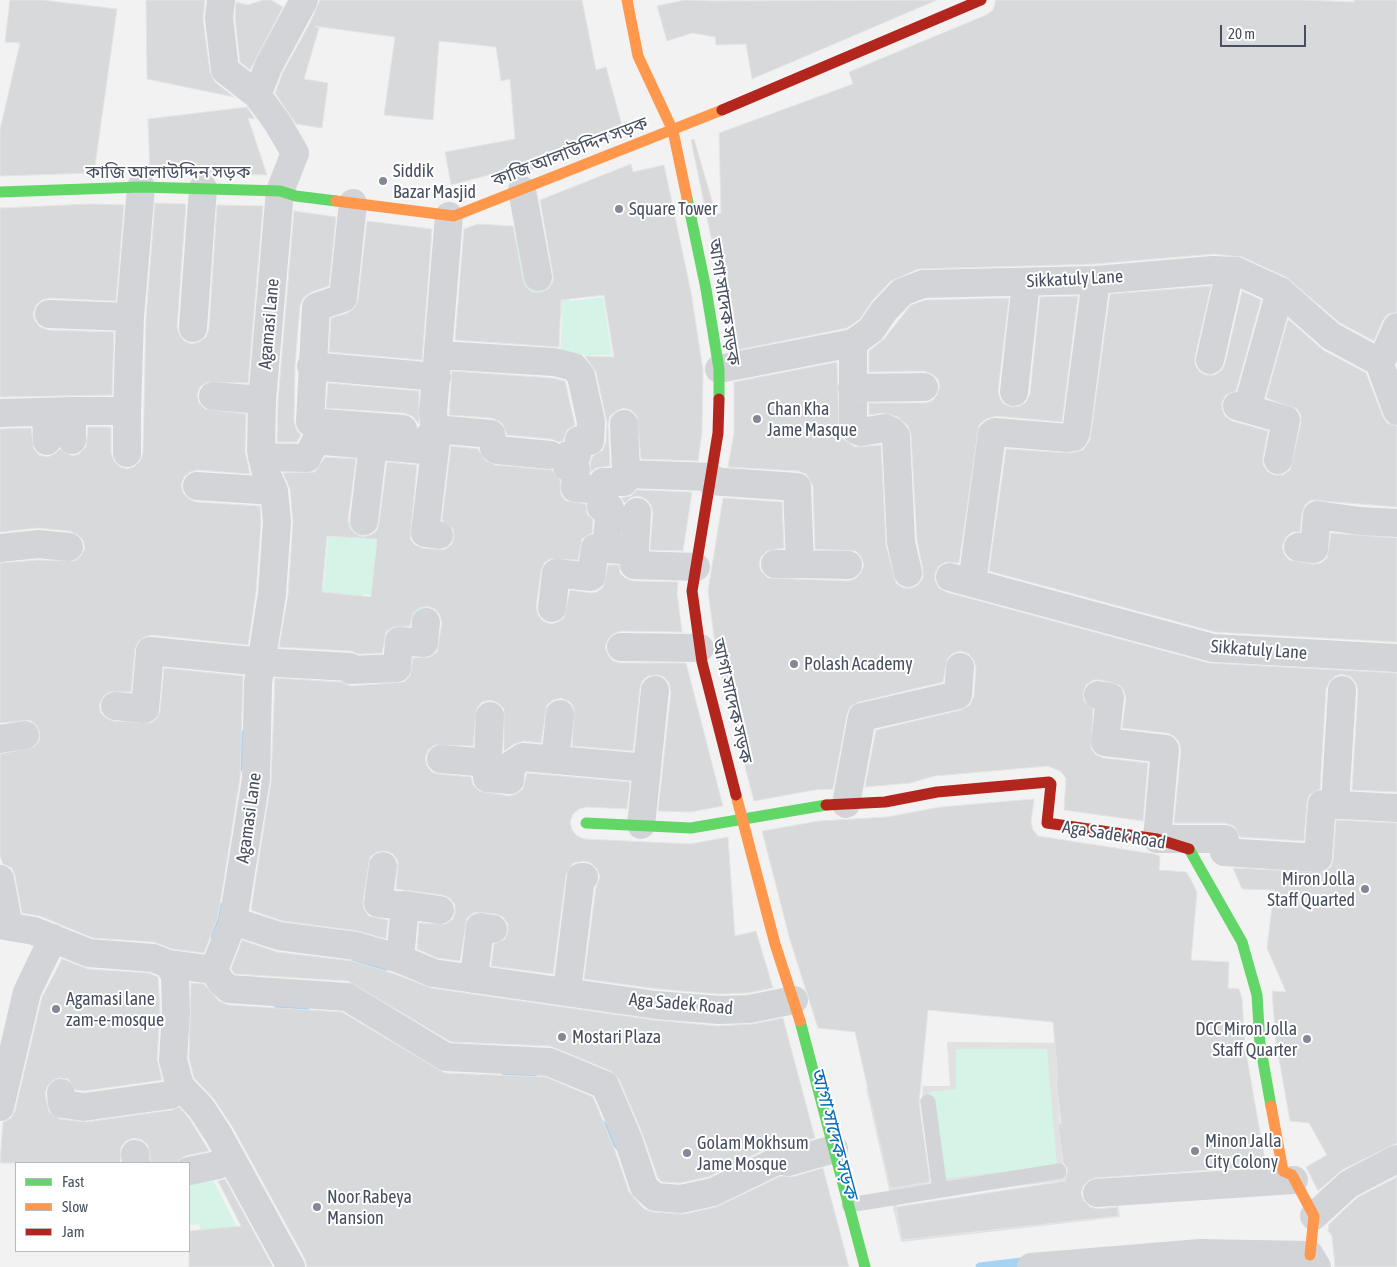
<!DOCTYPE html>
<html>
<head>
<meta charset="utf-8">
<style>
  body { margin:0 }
  #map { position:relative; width:1397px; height:1267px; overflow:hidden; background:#f3f2f2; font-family:"Asap Condensed",sans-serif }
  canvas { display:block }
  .legend { position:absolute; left:15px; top:1162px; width:175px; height:90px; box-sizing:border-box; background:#fff; border:1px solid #b5b9c0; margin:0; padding:6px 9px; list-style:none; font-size:15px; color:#474f61 }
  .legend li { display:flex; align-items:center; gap:10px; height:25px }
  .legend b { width:25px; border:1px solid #b5b9c0 }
  .scale { position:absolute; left:1220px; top:25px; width:86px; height:22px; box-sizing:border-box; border:2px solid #474f61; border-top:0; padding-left:6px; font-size:15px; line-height:18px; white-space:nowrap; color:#474f61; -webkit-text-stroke:4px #fff; paint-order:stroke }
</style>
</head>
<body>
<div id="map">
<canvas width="1397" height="1267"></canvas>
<ul class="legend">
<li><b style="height:6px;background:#63d668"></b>Fast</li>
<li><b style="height:6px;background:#ff974d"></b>Slow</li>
<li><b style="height:6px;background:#b3261e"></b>Jam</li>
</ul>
<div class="scale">20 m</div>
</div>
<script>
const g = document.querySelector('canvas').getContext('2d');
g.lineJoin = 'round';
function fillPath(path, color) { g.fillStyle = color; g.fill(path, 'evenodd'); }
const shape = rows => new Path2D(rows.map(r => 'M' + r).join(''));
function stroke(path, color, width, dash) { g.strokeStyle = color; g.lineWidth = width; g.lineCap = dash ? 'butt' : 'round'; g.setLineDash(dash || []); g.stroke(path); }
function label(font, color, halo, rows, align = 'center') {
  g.font = font + ' "Asap Condensed","Noto Sans Bengali",sans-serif'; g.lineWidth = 4; g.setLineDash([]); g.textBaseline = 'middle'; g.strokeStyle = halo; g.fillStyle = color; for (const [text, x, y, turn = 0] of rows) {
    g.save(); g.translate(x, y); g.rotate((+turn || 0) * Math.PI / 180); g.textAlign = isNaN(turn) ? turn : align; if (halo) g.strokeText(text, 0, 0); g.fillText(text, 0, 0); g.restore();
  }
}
const education = shape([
  [947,1042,1096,1043,1120,1217,901,1242,866,1088,895,1090,896,1097,922,1099,923,1086,950,1086],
  [1097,1074,1104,1170,1064,1174,1056,1079],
  [869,1090,894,1100,921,1103,931,1183,890,1186],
  [957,1090,943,1179,930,1092],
  [1113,1175,1118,1216,902,1240,896,1200]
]);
const green = shape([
  [507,238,530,238,549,280,564,290,570,301,603,297,612,355,581,355,581,371,560,357,562,316,524,302],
  [338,521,364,525,363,533,377,535,375,557,421,562,429,600,427,621,404,618,389,597,363,594,361,610,294,584,324,586,328,537,337,537],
  [956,1049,1047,1049,1057,1165,943,1179,929,1092,956,1089],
  [210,1174,240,1233,203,1238,199,1224,189,1225,189,1177]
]);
const stream = shape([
  [238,768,245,734],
  [215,936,219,907],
  [355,964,384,967],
  [278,1004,306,1012],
  [505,1071,534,1079],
  [601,1124,620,1147],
  [980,1267,1030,1261]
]);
const building = shape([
  [10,0,42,0,117,9,94,173,0,176,0,130,20,43,5,42,10,0],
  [146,0,205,0,203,20,210,72,215,82,234,97,147,79,146,0],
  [264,0,271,0,283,7,250,70,240,62,235,18,236,2,247,5,264,0],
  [320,0,582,0,596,70,606,67,624,133,520,174,519,167,451,185,445,152,515,139,510,79,501,81,496,47,439,41,433,120,384,115,395,37,314,26,319,28,304,79,328,83,322,128,296,124,275,93,283,72,310,23,320,0],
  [685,0,712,1,937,0,752,79,746,44,716,45,715,37,692,33,667,41,657,6,685,0],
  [996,0,1301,0,1354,2,1354,0,1397,0,1397,312,1388,314,1383,320,1374,341,1340,323,1286,277,1242,257,1214,254,1095,264,918,269,891,281,873,300,860,319,847,328,732,351,721,286,691,140,694,139,716,214,721,213,719,133,853,84,849,72,986,15,993,10,996,0],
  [247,107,255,119,248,118,267,175,150,172,148,119,247,107],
  [631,164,633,172,664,165,691,292,703,370,702,432,698,461,641,459,637,416,631,410,623,408,616,411,610,416,608,424,610,466,596,468,591,472,590,463,593,456,603,450,606,442,607,423,596,372,585,356,614,357,604,295,561,300,559,347,455,340,464,229,478,224,513,226,523,280,526,287,532,292,541,292,548,289,553,282,553,275,540,200,631,164],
  [155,203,186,204,177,327,179,334,184,341,192,344,199,342,206,337,209,329,217,205,263,206,248,383,207,382,200,387,197,395,199,403,205,409,246,414,245,451,250,474,198,470,190,472,184,477,181,485,183,493,189,499,196,502,260,506,261,522,256,592,248,645,152,635,144,637,138,642,135,649,131,692,109,692,103,697,99,705,101,713,106,718,113,721,151,723,157,718,160,711,164,668,243,676,240,778,218,917,204,953,172,949,154,942,93,938,40,916,22,913,15,876,12,868,3,864,0,856,0,754,34,747,39,741,40,733,37,726,30,720,0,723,0,563,38,560,75,561,81,556,85,548,83,540,78,535,70,531,37,528,0,532,0,429,31,428,34,449,39,455,47,457,55,454,60,449,72,456,79,454,86,447,88,427,111,427,111,453,114,461,120,467,127,469,134,467,140,461,143,453,146,318,155,203],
  [90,204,124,205,116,301,49,298,42,300,36,305,33,314,35,321,40,327,48,330,114,332,112,395,0,397,0,208,90,204],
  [294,211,336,217,329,286,311,292,303,298,300,306,295,365,294,421,296,429,301,435,297,442,277,442,278,401,294,211],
  [367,221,432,229,422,360,329,352,331,318,348,313,355,307,358,300,367,221],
  [1211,286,1195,357,1195,365,1200,372,1206,375,1215,375,1222,370,1225,364,1242,291,1261,300,1236,391,1226,395,1222,402,1222,409,1225,416,1232,421,1268,431,1263,457,1263,465,1268,472,1274,475,1283,475,1290,470,1301,423,1301,415,1297,409,1266,398,1288,319,1323,350,1366,373,1383,417,1387,423,1397,426,1397,507,1311,500,1305,505,1302,513,1300,532,1292,532,1286,537,1282,546,1284,554,1289,560,1313,564,1321,563,1327,558,1331,533,1397,538,1397,642,1215,632,989,571,1006,449,1070,453,1083,450,1090,440,1110,294,1211,286],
  [1078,296,1062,422,996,416,986,419,979,425,959,563,946,562,939,566,935,573,935,581,939,588,946,592,1209,663,1397,673,1397,792,1352,790,1358,690,1356,683,1351,677,1342,674,1335,676,1329,682,1326,689,1320,789,1309,795,1307,802,1304,841,1240,837,1234,826,1225,823,1174,823,1181,750,1179,742,1174,736,1167,733,1122,728,1126,699,1124,691,1119,685,1101,680,1093,680,1086,685,1083,693,1084,701,1093,709,1091,748,1095,754,1103,758,1148,763,1143,821,1064,810,1066,778,1060,771,1048,766,935,776,910,783,865,787,876,730,961,710,970,705,974,696,976,668,974,661,969,654,961,651,953,653,947,659,943,682,859,702,850,707,847,714,833,789,814,790,754,801,717,659,708,591,723,498,782,502,784,548,767,551,761,557,759,564,761,571,768,578,848,581,855,579,861,573,864,565,861,557,856,551,815,549,813,486,806,474,798,471,728,467,734,433,734,382,837,362,839,431,842,438,855,447,881,445,886,545,896,583,903,588,912,588,918,585,923,578,923,570,917,540,911,435,908,426,898,417,883,413,869,415,869,403,925,403,932,401,937,395,940,386,938,379,932,374,924,371,869,372,869,351,884,339,911,305,926,300,1009,298,998,391,1000,399,1004,404,1012,407,1020,406,1026,402,1030,394,1040,297,1078,296],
  [452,371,552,378,565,381,575,425,567,430,563,441,559,442,551,439,507,435,502,423,492,418,449,415,452,371],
  [328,383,419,391,419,424,412,416,404,413,326,408,328,383],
  [451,446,478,449,485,460,495,465,552,470,560,480,561,495,566,501,586,504,587,514,593,520,592,533,582,539,578,560,550,559,544,563,541,571,536,607,538,615,543,621,551,624,558,622,564,618,570,590,590,593,597,592,603,587,608,565,619,565,620,573,625,578,633,581,678,582,677,593,682,632,621,631,613,634,608,639,605,647,608,655,613,661,620,663,686,663,723,806,690,812,658,811,671,692,669,683,664,677,657,675,648,676,642,681,640,688,633,751,572,746,574,708,570,702,561,698,553,700,547,705,541,743,524,741,514,744,504,751,504,709,498,703,490,700,482,702,477,708,473,746,435,745,428,750,425,758,427,766,432,772,439,774,471,777,473,785,479,791,509,796,516,794,523,789,527,773,630,782,627,809,587,807,579,809,573,814,570,822,572,830,577,836,585,839,690,844,728,837,735,936,756,931,773,988,747,993,719,994,658,989,584,979,596,887,600,877,597,869,591,863,584,861,573,863,566,875,553,974,491,966,494,944,505,939,508,931,508,924,503,917,495,914,475,912,467,918,460,961,437,958,417,949,419,923,446,924,453,919,455,913,455,905,450,898,442,895,396,889,398,861,393,854,386,851,377,852,370,857,363,901,364,909,369,916,388,920,386,939,358,931,282,921,251,910,271,782,275,678,341,682,351,686,404,682,410,676,413,658,430,657,437,652,442,623,440,615,435,609,427,606,419,608,413,613,410,626,393,627,386,632,382,653,359,654,351,651,279,647,288,595,293,523,290,489,283,473,315,472,325,457,356,459,348,520,350,528,354,533,363,537,371,535,377,530,379,523,387,462,417,465,410,539,415,545,422,548,444,550,452,544,454,537,453,529,442,520,451,446],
  [327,536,377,539,371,597,322,592,327,536],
  [637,490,692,492,683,551,650,550,653,513,651,505,646,499,638,496,630,498,625,503,621,498,631,496,637,490],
  [1034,799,1031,822,1033,830,1038,836,1154,854,1160,856,1159,870,1186,872,1190,878,1197,892,1191,960,1229,962,1228,988,1239,989,1242,998,1245,1047,1266,1166,1095,1178,1089,1180,1083,1186,1081,1194,1084,1201,1090,1207,1098,1209,1117,1207,1118,1216,902,1240,896,1207,1065,1181,1068,1170,1063,1162,1058,1124,1061,1124,1056,1079,1058,1079,1053,1022,928,1010,919,1103,930,1182,893,1188,890,1187,855,1032,818,1028,790,940,762,831,819,821,887,817,940,807,1034,799],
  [1336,820,1397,823,1397,1143,1342,1170,1318,1191,1306,1167,1327,1155,1309,1123,1290,1121,1276,1042,1272,991,1286,992,1267,948,1274,890,1242,889,1233,868,1324,872,1331,867,1333,860,1336,820],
  [242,940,277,952,353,961,395,974,431,988,472,994,654,1020,718,1026,752,1024,783,1018,815,1138,788,1146,772,1146,708,1177,680,1183,662,1182,658,1178,642,1133,619,1079,611,1071,550,1046,451,1042,348,981,235,974,231,969,242,940],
  [62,959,88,969,149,973,158,977,160,1012,157,1059,162,1080,84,1091,76,1090,68,1079,59,1078,52,1081,47,1087,45,1094,49,1112,60,1119,86,1122,172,1110,179,1107,189,1118,209,1151,185,1156,176,1163,151,1163,148,1145,142,1140,134,1138,126,1141,121,1147,120,1163,0,1163,3,1122,11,1118,15,1111,42,997,62,959],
  [191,983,204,984,219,1001,228,1005,342,1012,445,1073,546,1077,593,1097,613,1145,629,1192,644,1209,653,1212,684,1214,716,1207,781,1176,792,1177,823,1168,849,1267,307,1267,305,1259,232,1126,214,1099,194,1078,189,1058,191,983],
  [1397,1177,1397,1267,1335,1267,1332,1236,1328,1231,1329,1224,1358,1197,1397,1177],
  [225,1179,273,1267,189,1267,189,1231,241,1226,218,1181,225,1179]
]);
const lane = shape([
  [928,1102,940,1190],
  [849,1205,1059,1171]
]);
const street = shape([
  [257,95,269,65,304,0],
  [522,190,538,277],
  [353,203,343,298,316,307,310,422,403,429],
  [449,216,433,413,435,429,491,434,494,448,497,450,550,455],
  [49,314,130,317],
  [193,328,203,188],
  [853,343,853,424,856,430,861,432,885,428,892,431,896,436,901,542,908,573],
  [439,355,554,362,574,367,581,376,591,422,590,441,579,440,577,455,568,455,567,467,576,469,575,488,603,490],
  [1210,360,1230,271],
  [1379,362,1385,354,1397,327],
  [311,366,437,377],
  [719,369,853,343,871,330,884,311,902,292,923,284,1096,280,1213,270,1236,271,1280,291,1331,336,1379,362,1397,411],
  [852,388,924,387],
  [1014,392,1026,282],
  [213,396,262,400],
  [1237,406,1286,420,1278,460],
  [1247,409,1280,291],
  [46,412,47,441],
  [0,413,72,411],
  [430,435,436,441,425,533,439,535],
  [72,440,72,411,127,411,130,317,141,187],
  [127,453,127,411],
  [262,457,307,458,315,442,325,441,434,451],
  [626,476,627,474,711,477],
  [710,481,797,487,800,564,775,564],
  [197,486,274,491],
  [637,512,634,565,696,567],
  [364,521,373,445],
  [1298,547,1314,549,1317,515,1360,521,1397,523],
  [0,548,38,544,69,547],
  [606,549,610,508,601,507,603,482,624,482,626,470,624,424],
  [800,564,848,565],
  [950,577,1213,648,1397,658],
  [972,583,992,434,995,432,1068,438,1074,437,1076,433,1096,280],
  [552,608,556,573,591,577,595,548,635,551],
  [621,647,700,648],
  [1098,695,1110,697,1105,742,1165,749,1157,839,1225,839,1224,852,1318,858,1322,804,1397,808],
  [115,706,145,709,150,651,262,662,350,667,350,670,397,668,399,641,424,643,426,622],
  [490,716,487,778,510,780,511,765,523,757,647,768],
  [0,739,25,735],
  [441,759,488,763],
  [555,760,560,714],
  [846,804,862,717,958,695,960,667],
  [1335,805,1342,690],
  [641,825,655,690],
  [383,866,378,903,404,906],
  [0,879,9,927],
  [233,921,279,936,356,946,400,959,433,973,656,1005,719,1010,749,1009,794,1000],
  [0,925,34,931,89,953,153,958,168,964,175,975,176,1012,173,1060,180,1086,201,1108,218,1134,291,1267],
  [400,959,405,905,440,910],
  [168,964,214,970,221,982,229,989,347,997,446,1057,549,1062,605,1085,628,1139,644,1187,655,1197,681,1199,713,1192,779,1160,788,1162,834,1149],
  [214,970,233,921,256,779,258,683,272,594,277,522,274,491,266,473,261,451,262,400,280,191,295,153,277,122,257,95,225,70,219,18,221,0],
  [474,979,480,927,493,929],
  [567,991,581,877,584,877],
  [61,1093,62,1104,84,1107,170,1095,180,1086],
  [0,1107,27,992,53,938],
  [135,1154,136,1163],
  [189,1171,218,1165,231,1157],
  [1097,1193,1294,1180],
  [1314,1216,1349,1184,1397,1159],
  [1031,1267,1200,1253,1310,1255,1317,1267]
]);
const fast = shape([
  [0,192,141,187,280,191,296,196,336,201],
  [687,198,706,289,719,369,719,399],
  [586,823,691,828,826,805],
  [1189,849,1242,942,1257,995,1260,1044,1271,1106],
  [800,1021,865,1267]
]);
const slow = shape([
  [627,0,638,56,673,131,687,198],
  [336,201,454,216,722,110],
  [736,795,775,944,800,1021],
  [1271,1106,1283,1171,1292,1175,1314,1216,1310,1255]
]);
const jam = shape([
  [722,110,981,0],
  [719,399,718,433,692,591,702,662,736,795],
  [826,805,885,802,937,792,1049,782,1051,784,1047,823,1157,839,1189,849]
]);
const markers = [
  [383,181,5,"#838894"],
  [619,209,5,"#838894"],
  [757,419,5,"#838894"],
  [794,664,5,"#838894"],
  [1365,889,5,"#838894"],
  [56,1009,5,"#838894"],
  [562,1037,5,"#838894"],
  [1307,1039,5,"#838894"],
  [1195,1151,5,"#838894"],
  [687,1153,5,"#838894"],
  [317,1207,5,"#838894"]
];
const streetNames = [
  ["কাজি আলাউদ্দিন সড়ক",570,152,-21],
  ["কাজি আলাউদ্দিন সড়ক",168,172],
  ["Sikkatuly Lane",1075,279,-3],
  ["আগা সাদেক সড়ক",724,302,81],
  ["Agamasi Lane",269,324,-85],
  ["Sikkatuly Lane",1259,650,4],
  ["আগা সাদেক সড়ক",732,701,77],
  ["Agamasi Lane",249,818,-82],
  ["Aga Sadek Road",1114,835,9],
  ["Aga Sadek Road",681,1004,5]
];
const poiNames = [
  ["Siddik",393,171],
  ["Bazar Masjid",393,192],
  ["Square Tower",629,209],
  ["Chan Kha",767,409],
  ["Jame Masque",767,430],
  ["Polash Academy",804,664],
  ["Miron Jolla",1355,879,"right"],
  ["Staff Quarted",1355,900,"right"],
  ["Agamasi lane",66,999],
  ["zam-e-mosque",66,1020],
  ["DCC Miron Jolla",1297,1029,"right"],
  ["Staff Quarter",1297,1050,"right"],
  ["Mostari Plaza",572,1037],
  ["Minon Jalla",1205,1141],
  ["City Colony",1205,1162],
  ["Golam Mokhsum",697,1143],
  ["Jame Mosque",697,1164],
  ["Noor Rabeya",327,1197],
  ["Mansion",327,1218]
];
const waterNames = [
  ["আগা সাদেক সড়ক",834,1133,75]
];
fillPath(education, '#e1e1e2');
fillPath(green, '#d5f3e7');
stroke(stream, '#a7d3f3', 9);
fillPath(building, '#d8d9db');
stroke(building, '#e4e4e5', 1);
stroke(lane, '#d3d4d8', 15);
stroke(street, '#d3d4d8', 28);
stroke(fast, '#63d668', 11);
stroke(slow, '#ff974d', 11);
stroke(jam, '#b3261e', 11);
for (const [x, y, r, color] of markers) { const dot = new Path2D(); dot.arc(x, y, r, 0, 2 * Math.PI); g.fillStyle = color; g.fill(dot); stroke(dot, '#fff', 2); }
label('18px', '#474f61', '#fff', streetNames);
label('18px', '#474f61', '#fff', poiNames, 'left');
label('italic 19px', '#006cbb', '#fff', waterNames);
</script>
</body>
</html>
